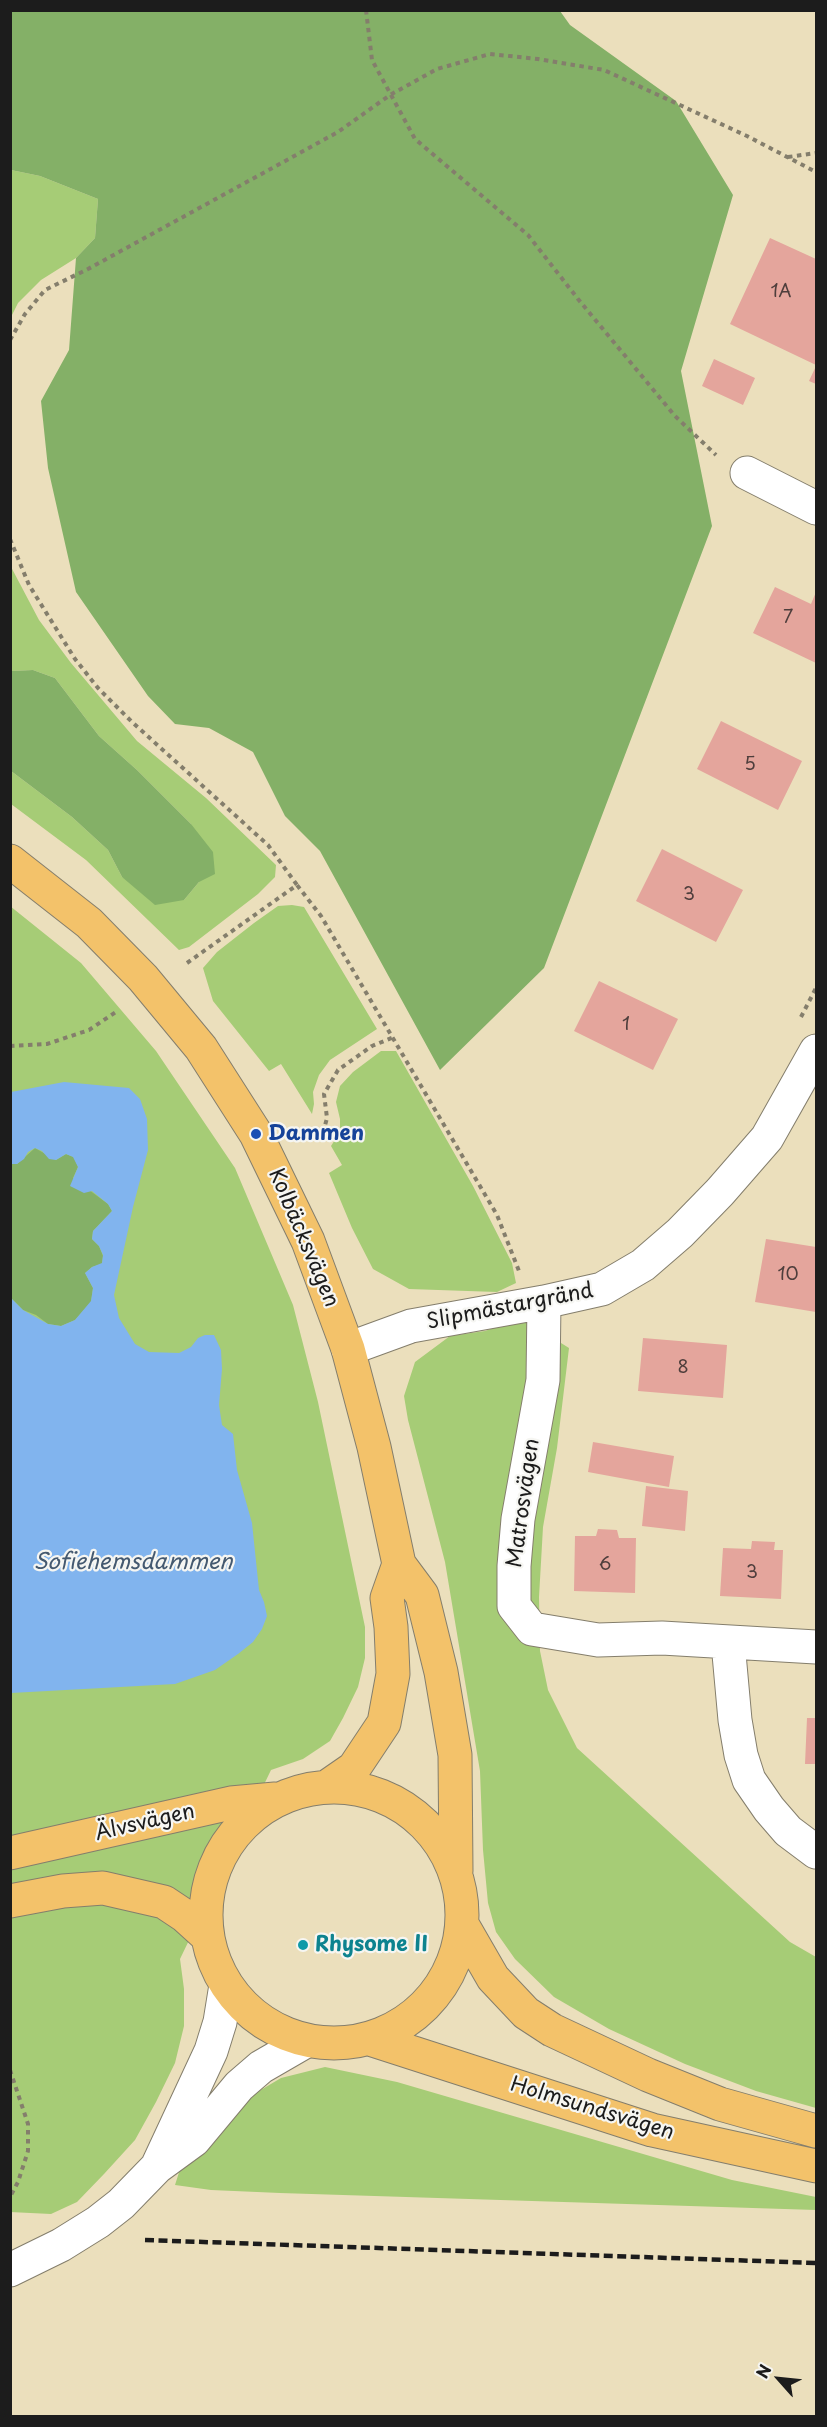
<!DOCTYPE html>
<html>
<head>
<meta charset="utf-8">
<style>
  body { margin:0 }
  #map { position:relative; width:827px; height:2427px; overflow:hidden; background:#ebdfbc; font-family:"Playpen Sans",sans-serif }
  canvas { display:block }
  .frame { position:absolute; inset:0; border:12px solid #1c1c1c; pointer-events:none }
  .north { position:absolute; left:749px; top:2349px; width:60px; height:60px; -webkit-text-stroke:4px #f6f6f2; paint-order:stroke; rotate:297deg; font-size:16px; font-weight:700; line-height:24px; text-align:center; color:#1c1c1c }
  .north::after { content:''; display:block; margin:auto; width:21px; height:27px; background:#1c1c1c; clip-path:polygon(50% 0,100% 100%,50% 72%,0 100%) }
</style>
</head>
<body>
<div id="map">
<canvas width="827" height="2427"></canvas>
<div class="frame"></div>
<div class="north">N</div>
</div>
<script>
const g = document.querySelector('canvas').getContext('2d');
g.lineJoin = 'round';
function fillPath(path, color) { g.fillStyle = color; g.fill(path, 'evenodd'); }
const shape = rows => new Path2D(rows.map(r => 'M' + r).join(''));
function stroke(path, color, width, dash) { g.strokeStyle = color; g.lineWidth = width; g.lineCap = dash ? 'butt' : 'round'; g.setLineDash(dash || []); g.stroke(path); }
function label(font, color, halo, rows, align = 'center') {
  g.font = font + ' "Playpen Sans",sans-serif'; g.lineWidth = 4.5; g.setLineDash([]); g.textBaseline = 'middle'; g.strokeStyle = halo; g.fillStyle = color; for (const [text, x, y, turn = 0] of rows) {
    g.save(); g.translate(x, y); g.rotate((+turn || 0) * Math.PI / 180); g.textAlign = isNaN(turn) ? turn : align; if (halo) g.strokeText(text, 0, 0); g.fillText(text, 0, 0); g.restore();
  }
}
const green = shape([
  [11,170,40,176,98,199,95,238,76,258,41,280,18,303,11,317],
  [10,565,39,620,71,663,137,741,206,798,276,865,275,877,258,894,189,947,179,950,86,860,11,804,11,771,72,817,108,850,122,877,184,900,199,882,191,824,137,770,99,736,55,678,33,670,11,671],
  [292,905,304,907,377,1029,330,1060,319,1075,313,1092,314,1104,312,1114,281,1064,269,1071,213,1001,203,968,217,952,254,923,278,906],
  [10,906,81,963,156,1051,235,1168,293,1305,318,1402,365,1627,365,1658,358,1687,343,1718,330,1741,303,1759,271,1770,180,1959,184,1989,184,2026,175,2063,156,2102,135,2140,104,2174,77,2202,51,2214,10,2212],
  [381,1051,396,1051,473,1186,512,1263,516,1283,497,1292,409,1289,373,1269,352,1228,329,1173,342,1165,331,1146,340,1132,340,1119,336,1102,340,1086,353,1072],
  [521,1318,569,1348,557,1448,543,1527,539,1597,540,1651,548,1690,577,1748,790,1942,816,1957,816,2108,756,2091,685,2064,609,2029,554,1997,515,1959,496,1932,488,1903,483,1850,480,1771,445,1562,408,1420,404,1396,415,1362,450,1336,485,1331],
  [325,2067,397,2082,732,2180,816,2197,816,2210,280,2193,211,2190,175,2185,181,2166,249,2097,281,2078]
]);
const forest = shape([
  [10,11,560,11,570,25,676,101,733,195,681,371,712,526,544,968,440,1070,320,851,285,816,253,752,209,728,175,724,148,696,76,592,48,468,41,401,69,350,76,258,95,238,98,199,40,176,11,170],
  [33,670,55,678,99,736,137,770,191,824,213,852,215,874,199,882,184,900,155,905,122,877,108,850,72,817,11,771,11,671],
  [35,1148,56,1160,66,1154,74,1157,78,1167,73,1178,108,1204,112,1211,93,1231,92,1239,99,1246,103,1256,102,1264,92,1267,85,1273,93,1288,91,1302,75,1320,61,1326,48,1324,36,1315,23,1310,11,1298,11,1164,17,1164]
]);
const water = shape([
  [64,1082,129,1088,140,1099,147,1119,148,1150,133,1207,114,1295,119,1318,135,1344,149,1352,179,1353,191,1347,198,1338,205,1335,214,1335,221,1350,222,1369,219,1405,222,1425,233,1434,237,1470,252,1523,259,1590,264,1602,267,1616,262,1629,253,1642,238,1654,215,1670,175,1684,11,1693,11,1298,23,1310,48,1324,61,1326,75,1320,91,1301,93,1288,85,1273,92,1267,102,1263,103,1255,99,1246,92,1239,93,1231,112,1211,108,1204,92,1191,84,1193,70,1186,78,1167,73,1157,66,1154,56,1160,49,1159,42,1151,35,1148,28,1152,24,1159,17,1164,11,1164,11,1092]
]);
const building = shape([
  [770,238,816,259,816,365,730,324],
  [714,359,755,378,743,405,702,386],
  [816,366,816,384,809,381],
  [775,587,811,604,816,592,816,663,753,633],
  [721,721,802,761,778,810,697,769],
  [662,849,743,890,716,942,636,901],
  [599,981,678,1019,653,1070,574,1031],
  [766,1239,816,1247,816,1312,755,1302],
  [643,1338,727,1345,723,1398,638,1391],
  [593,1442,674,1456,669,1487,588,1472],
  [646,1486,688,1491,685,1531,642,1526],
  [598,1529,617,1530,619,1538,636,1538,635,1593,574,1591,575,1536,596,1536],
  [752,1541,775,1542,774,1550,783,1550,781,1599,720,1596,723,1548,751,1549],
  [807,1718,816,1718,816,1764,805,1764]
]);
const path = shape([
  [366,10,372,60,415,139,528,235,578,299,675,416,716,455],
  [788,157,816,153],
  [10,340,25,314,45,290,88,269,338,132,390,95,437,69,490,54,538,59,604,70,747,136,816,172],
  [10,539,29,585,75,659,98,688,132,722,268,845,297,885],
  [187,963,297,885,321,916,497,1215,519,1271],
  [801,1017,816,988],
  [10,1046,47,1044,89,1030,116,1012],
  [323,1133,327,1118,324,1094,338,1070,372,1046,394,1037],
  [10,2070,28,2124,28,2151,18,2182,10,2197]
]);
const minor = shape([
  [747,473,816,508],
  [544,1302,543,1380,518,1519,514,1566,514,1606,532,1629,598,1640,662,1638,816,1647],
  [348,1349,411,1326,544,1302,602,1289,643,1265,680,1233,720,1192,767,1138,816,1051],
  [728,1643,735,1720,741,1755,749,1780,769,1809,788,1831,816,1852],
  [157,2167,211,2051,220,2022,226,1985],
  [10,2270,61,2245,98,2222,121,2204,157,2167,194,2140,239,2086,261,2067,306,2041]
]);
const major = shape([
  [10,861,89,923,143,978,201,1048,256,1134,308,1241,348,1349,374,1447,399,1564,422,1595,441,1672,455,1755,456,1871],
  [328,1786,354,1768,384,1723,393,1674,391,1627,387,1598,399,1564],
  '206 1915a128 128 0 1 1 256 0a128 128 0 1 1-256 0Z',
  [10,1853,231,1803,275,1799],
  [10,1901,63,1891,103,1888,164,1902,185,1916,207,1936],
  [463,1926,493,1978,526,2013,552,2030,648,2075,720,2104,816,2131],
  [370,2039,652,2130,816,2166]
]);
const rail = shape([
  [145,2240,816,2263]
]);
const markers = [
  [256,1134,6,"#1a4fb4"],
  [303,1945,6,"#0f9aa8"]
];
const numberNames = [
  ["1A",781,292],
  ["7",788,618],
  ["5",750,765],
  ["3",689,895],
  ["1",626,1025],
  ["10",788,1275],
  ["8",683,1368],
  ["6",605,1565],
  ["3",752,1573]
];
const transitNames = [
  ["Dammen",268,1134]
];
const streetNames = [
  ["Kolbäcksvägen",303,1238,67],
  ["Slipmästargränd",510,1307,-11],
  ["Matrosvägen",524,1503,-82],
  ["Älvsvägen",145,1823,-13],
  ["Holmsundsvägen",592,2109,17]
];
const cultureNames = [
  ["Rhysome II",315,1945]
];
const waterNames = [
  ["Sofiehemsdammen",133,1563]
];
fillPath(green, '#a6cc76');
fillPath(forest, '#84b067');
fillPath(water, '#81b4ee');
fillPath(building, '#e4a59c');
stroke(minor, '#847e6c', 35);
stroke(major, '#847e6c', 35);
stroke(path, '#847e6c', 4, [4.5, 4.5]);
stroke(minor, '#fff', 33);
stroke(major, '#f3c26a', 33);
stroke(rail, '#1c1c1c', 4.5, [9, 4.5]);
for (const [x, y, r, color] of markers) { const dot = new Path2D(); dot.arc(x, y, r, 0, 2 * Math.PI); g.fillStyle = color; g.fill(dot); stroke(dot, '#f6f6f2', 2); }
label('18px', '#4e3e3c', null, numberNames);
label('bold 21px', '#164399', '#f6f6f2', transitNames, 'left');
label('21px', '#1c1c1c', '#f6f6f2', streetNames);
label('bold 21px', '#0d838f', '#f6f6f2', cultureNames, 'left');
label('italic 22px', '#445970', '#f6f6f2', waterNames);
</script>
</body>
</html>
